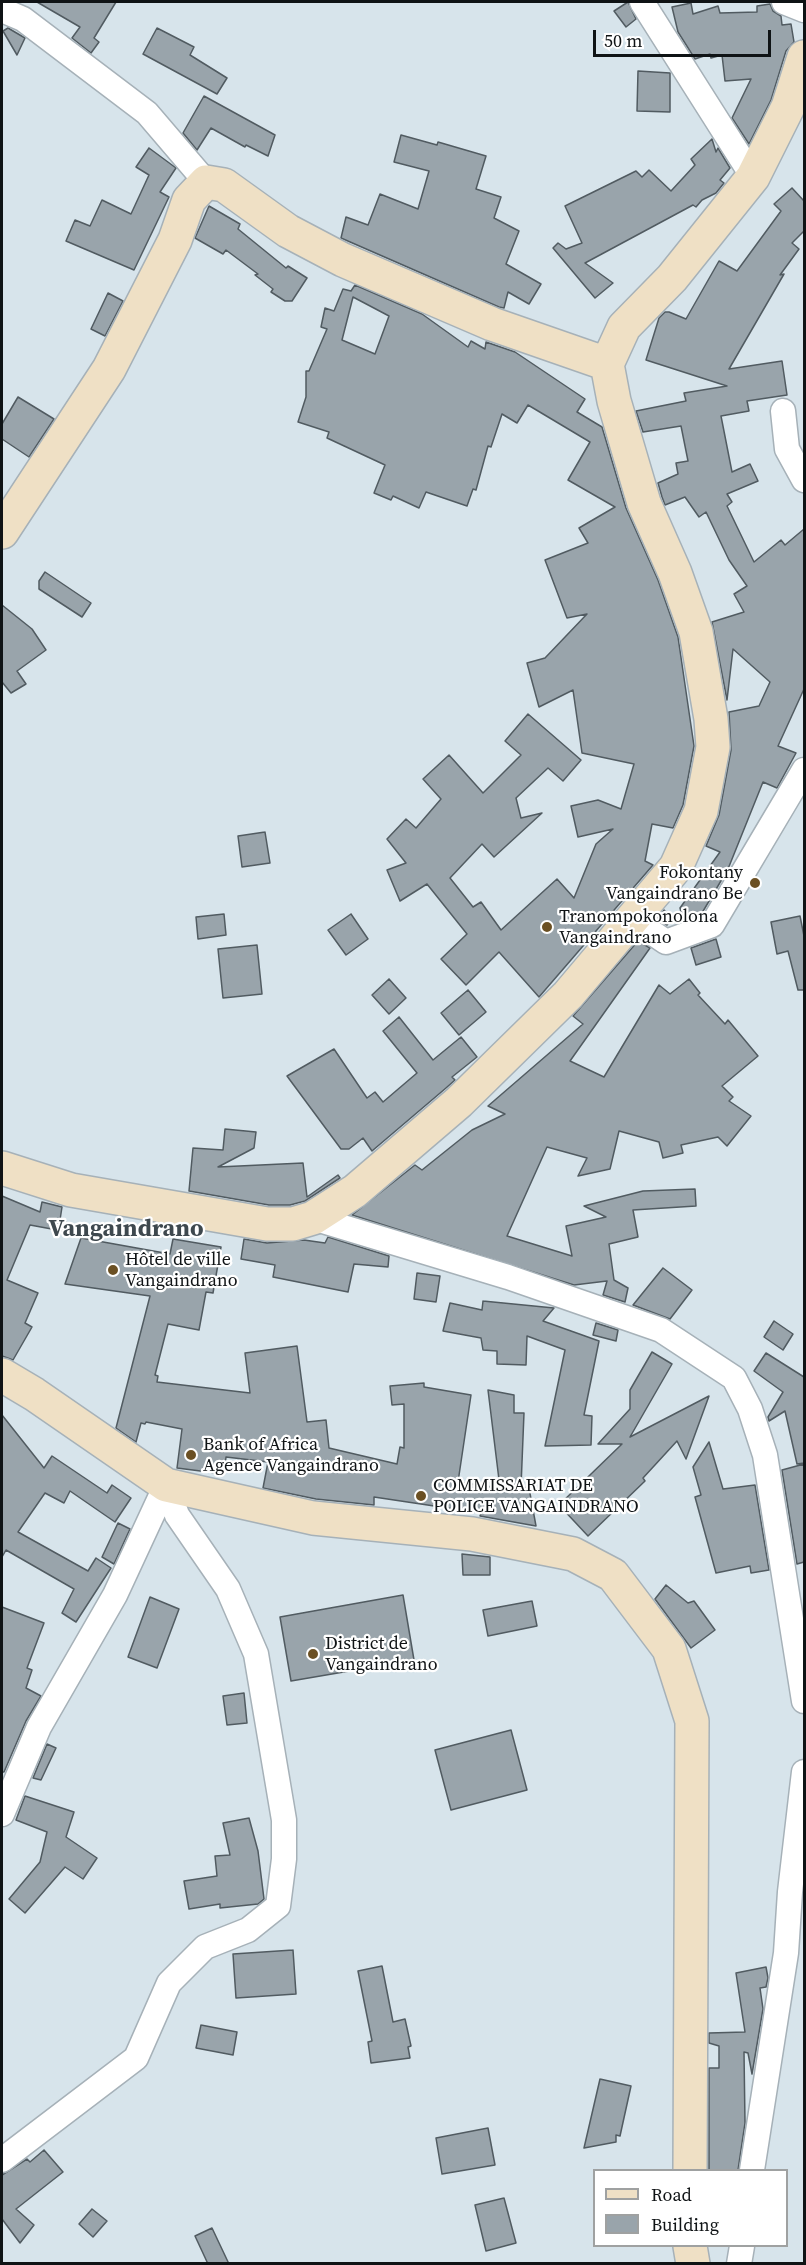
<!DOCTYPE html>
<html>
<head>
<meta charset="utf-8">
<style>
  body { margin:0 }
  #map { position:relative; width:806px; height:2265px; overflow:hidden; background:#d7e4eb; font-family:"Source Serif 4",serif }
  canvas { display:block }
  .frame { position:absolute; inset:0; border:3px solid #0f1315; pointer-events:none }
  .legend { position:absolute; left:593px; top:2169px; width:195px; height:78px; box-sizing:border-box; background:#fff; border:2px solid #9fa1a1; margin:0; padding:8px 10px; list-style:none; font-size:18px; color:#0f1315 }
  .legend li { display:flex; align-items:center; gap:12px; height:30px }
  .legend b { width:30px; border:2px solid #9fa1a1 }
  .scale { position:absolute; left:593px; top:30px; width:178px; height:27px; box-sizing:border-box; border:3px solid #0f1315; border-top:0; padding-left:8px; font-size:18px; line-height:21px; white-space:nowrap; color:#0f1315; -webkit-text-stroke:4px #fff; paint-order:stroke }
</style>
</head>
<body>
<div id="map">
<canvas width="806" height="2265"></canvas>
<div class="frame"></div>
<ul class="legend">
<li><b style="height:8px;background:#efe0c5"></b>Road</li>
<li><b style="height:16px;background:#99a4ab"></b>Building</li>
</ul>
<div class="scale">50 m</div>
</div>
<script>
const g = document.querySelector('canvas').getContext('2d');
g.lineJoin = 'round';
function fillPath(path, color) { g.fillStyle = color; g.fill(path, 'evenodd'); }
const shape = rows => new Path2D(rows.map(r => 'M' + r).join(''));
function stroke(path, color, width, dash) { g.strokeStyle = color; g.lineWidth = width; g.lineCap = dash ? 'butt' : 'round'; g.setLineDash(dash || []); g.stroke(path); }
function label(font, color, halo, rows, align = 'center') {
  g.font = font + ' "Source Serif 4",serif'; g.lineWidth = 4.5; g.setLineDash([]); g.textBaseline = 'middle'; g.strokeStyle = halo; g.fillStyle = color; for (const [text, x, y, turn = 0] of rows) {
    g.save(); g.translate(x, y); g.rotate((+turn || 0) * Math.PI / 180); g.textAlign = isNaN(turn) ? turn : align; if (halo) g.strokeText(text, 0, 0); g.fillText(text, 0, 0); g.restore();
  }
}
const building = shape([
  [37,2,116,2,94,38,99,42,91,53,72,38,80,27,37,2],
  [628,2,636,19,626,27,614,11,628,2],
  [691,3,693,14,718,6,720,13,757,12,757,6,770,4,773,11,781,16,782,25,791,24,794,42,786,51,771,100,749,144,732,118,751,79,725,81,722,55,711,58,710,54,695,59,678,32,672,7,691,3],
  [8,28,25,38,17,55,3,31,8,28],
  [157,28,194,47,190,55,227,78,217,94,143,54,157,28],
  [638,71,670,73,670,112,637,111,638,71],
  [204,96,275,135,268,156,246,145,245,147,211,128,197,150,183,133,204,96],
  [401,135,437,145,438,142,486,156,476,189,501,197,494,218,519,231,506,264,541,284,529,304,508,292,504,308,499,307,341,238,346,217,368,225,380,194,418,209,429,171,394,162,401,135],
  [712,139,716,152,718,148,730,168,720,180,724,183,716,193,702,200,696,207,693,205,585,263,613,283,595,298,553,248,558,243,566,249,582,243,565,206,636,171,642,177,649,170,671,191,695,165,691,159,712,139],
  [149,148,176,168,160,192,169,197,134,270,66,241,75,220,90,226,102,200,131,214,149,175,136,167,149,148],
  [792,188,804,201,804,231,792,243,799,249,780,275,784,274,729,369,782,361,787,395,747,401,749,411,721,416,732,472,750,464,758,481,727,494,732,502,727,506,754,562,781,540,785,545,804,529,804,689,778,746,796,753,777,788,763,782,728,869,702,913,683,920,680,908,720,852,706,846,719,815,731,750,729,712,759,706,770,682,733,649,727,700,712,622,744,612,734,594,747,586,729,560,706,512,699,517,685,497,665,505,662,497,658,483,678,474,676,463,688,461,681,426,643,432,636,411,686,401,684,393,727,386,646,360,659,318,665,312,669,312,686,319,719,261,737,271,781,211,774,204,792,188],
  [209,206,240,224,238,229,286,268,288,266,307,278,292,301,285,301,271,292,273,289,255,275,258,274,226,250,223,254,195,238,209,206],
  [355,285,422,314,468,347,471,341,485,349,486,342,515,352,585,399,577,412,602,427,626,508,658,580,678,637,694,746,683,805,673,828,652,824,645,861,653,865,539,997,499,952,466,985,441,959,467,934,427,884,400,901,387,870,406,863,387,839,406,819,416,828,441,799,423,779,449,755,483,793,521,755,505,741,528,714,581,760,563,781,548,768,516,798,521,818,542,813,494,857,482,844,450,878,473,907,481,902,501,930,557,879,574,898,596,844,613,829,578,837,571,806,598,800,621,809,634,764,582,753,573,690,539,707,527,663,545,658,587,614,567,618,545,560,588,543,579,528,615,507,568,480,590,442,528,405,517,423,502,414,491,447,488,446,476,490,473,489,467,506,426,492,419,508,393,496,391,500,374,493,385,465,327,438,329,432,298,422,306,397,306,371,309,371,327,329,321,327,325,308,334,311,343,289,351,291,355,285],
  [353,297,389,316,375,354,342,340,353,297],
  [108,293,123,301,105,336,91,329,108,293],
  [18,397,54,419,29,457,2,439,2,424,18,397],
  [45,572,91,603,82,617,39,589,39,581,45,572],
  [2,605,32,629,46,650,17,671,26,684,11,693,2,682,2,605],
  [265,832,270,863,242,867,238,836,265,832],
  [664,910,672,918,667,925,657,919,664,910],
  [224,914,226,935,198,939,196,917,224,914],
  [351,914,368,939,346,955,328,930,351,914],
  [800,916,804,936,804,990,798,990,788,951,777,954,771,922,800,916],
  [716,939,721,957,696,965,691,948,716,939],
  [638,941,650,948,570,1061,604,1077,659,985,670,994,689,979,700,993,698,995,725,1024,728,1020,758,1056,722,1086,733,1097,729,1101,751,1116,727,1146,718,1137,681,1145,683,1153,663,1158,659,1142,619,1131,610,1169,578,1176,587,1158,547,1147,507,1236,572,1256,566,1226,606,1217,584,1206,643,1191,695,1189,696,1206,633,1210,638,1237,609,1244,614,1280,628,1288,625,1302,603,1295,607,1281,574,1285,352,1215,415,1165,422,1170,472,1130,505,1114,488,1106,583,1024,573,1016,638,941],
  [257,945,262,994,223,998,218,949,257,945],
  [389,979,406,998,389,1014,372,995,389,979],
  [468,990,486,1012,459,1035,441,1013,468,990],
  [399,1017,433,1060,461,1037,477,1057,452,1077,455,1080,446,1088,372,1151,363,1138,349,1149,341,1149,287,1076,334,1049,367,1098,375,1092,383,1102,417,1073,383,1031,399,1017],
  [225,1129,256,1132,254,1148,218,1167,303,1163,307,1197,338,1175,340,1178,305,1201,290,1205,269,1205,189,1191,193,1148,223,1150,225,1129],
  [2,1196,40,1212,42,1202,62,1207,60,1220,70,1224,68,1232,30,1225,7,1280,38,1293,25,1323,32,1327,13,1360,2,1356,2,1196],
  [328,1237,389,1256,388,1267,354,1264,348,1292,273,1277,275,1265,241,1259,244,1239,267,1243,304,1240,325,1243,328,1237],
  [81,1238,170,1254,173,1239,221,1247,213,1293,206,1292,199,1330,168,1324,155,1375,158,1376,157,1382,250,1393,245,1353,297,1346,307,1422,326,1420,329,1448,397,1464,400,1447,404,1448,404,1404,392,1405,390,1386,424,1383,424,1387,471,1395,458,1482,500,1488,488,1390,514,1395,514,1413,524,1413,521,1487,529,1488,536,1526,480,1516,481,1513,374,1497,374,1505,316,1499,263,1488,268,1462,226,1457,224,1474,177,1468,182,1429,146,1422,145,1424,141,1423,136,1442,116,1428,150,1296,65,1284,81,1238],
  [663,1268,692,1290,670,1319,633,1305,663,1268],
  [417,1273,440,1276,436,1302,414,1299,417,1273],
  [483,1301,554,1308,543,1321,599,1341,584,1415,592,1416,591,1445,545,1446,565,1350,527,1336,526,1365,497,1364,497,1351,483,1350,481,1338,443,1331,450,1303,482,1310,483,1301],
  [774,1321,793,1334,783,1350,764,1337,774,1321],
  [596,1323,618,1330,616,1341,593,1335,596,1323],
  [652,1352,672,1364,630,1437,709,1396,686,1459,677,1441,643,1478,645,1481,588,1536,559,1505,622,1444,598,1444,630,1409,630,1390,652,1352],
  [766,1353,804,1377,804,1463,797,1464,785,1411,769,1421,768,1417,783,1392,754,1371,766,1353],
  [2,1415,44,1468,52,1456,107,1493,112,1485,131,1498,115,1522,70,1491,64,1503,45,1493,18,1532,88,1571,96,1558,111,1568,76,1622,62,1613,74,1589,6,1550,2,1557,2,1415],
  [709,1442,723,1489,755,1485,769,1570,751,1573,750,1566,716,1573,695,1497,701,1495,693,1467,709,1442],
  [804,1464,804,1562,797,1564,782,1470,804,1464],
  [118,1523,130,1529,114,1564,102,1557,118,1523],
  [462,1554,490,1557,490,1575,463,1575,462,1554],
  [666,1585,688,1603,694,1601,715,1630,691,1648,655,1599,666,1585],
  [403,1595,414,1660,291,1681,280,1617,403,1595],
  [150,1597,179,1609,157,1668,128,1657,150,1597],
  [532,1601,537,1626,488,1636,483,1610,532,1601],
  [2,1607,44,1623,27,1668,32,1670,26,1688,41,1696,26,1721,4,1772,2,1772,2,1607],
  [244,1693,247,1723,227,1725,223,1696,244,1693],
  [511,1730,527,1790,451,1810,435,1750,511,1730],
  [47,1744,56,1748,41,1780,33,1778,47,1744],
  [25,1796,74,1812,66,1837,97,1858,83,1879,65,1867,25,1913,9,1899,40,1862,47,1832,16,1820,25,1796],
  [249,1818,258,1851,264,1899,258,1904,220,1908,220,1904,189,1909,184,1881,217,1876,215,1856,230,1855,223,1823,249,1818],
  [293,1950,296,1994,236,1998,233,1954,293,1950],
  [382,1966,393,2022,405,2019,411,2046,408,2047,410,2058,371,2063,368,2042,372,2041,358,1971,382,1966],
  [766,1967,768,1978,766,1987,760,1988,763,2009,752,2074,748,2053,744,2052,745,2123,738,2170,709,2170,709,2068,719,2068,719,2046,709,2043,709,2033,745,2032,736,1973,766,1967],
  [201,2025,237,2032,233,2055,196,2048,201,2025],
  [600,2079,631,2086,620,2136,616,2135,616,2142,584,2148,600,2079],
  [488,2128,495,2165,442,2174,436,2138,488,2128],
  [44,2150,63,2172,16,2209,34,2225,20,2243,2,2219,2,2175,27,2159,30,2162,44,2150],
  [504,2198,516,2243,486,2251,475,2205,504,2198],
  [92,2209,107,2221,93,2237,79,2224,92,2209],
  [212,2228,229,2264,208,2264,195,2236,212,2228]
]);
const street = shape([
  [642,2,753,177],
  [784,2,804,10],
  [2,10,23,19,147,113,206,182],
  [783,411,787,449,804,480],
  [632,919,666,942,712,925,804,770],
  [313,1218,508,1277,661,1330,734,1378,750,1409,765,1455,804,1701],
  [2,1814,39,1727,115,1595,166,1485],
  [2,2160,136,2058,169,1983,205,1947,248,1930,278,1906,284,1859,284,1820,256,1654,228,1589,177,1515,166,1485],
  [752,2170,786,1953,790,1892,804,1772],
  [739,2264,742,2246]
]);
const secondary = shape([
  [2,532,109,369,175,240,189,200,206,182,224,185,288,231,343,260,492,324,607,364],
  [2,1168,71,1190,267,1224,293,1224,313,1218,355,1191,459,1102,568,995,676,867,701,811,713,747,711,719,696,632,675,573,644,503,614,401,607,364,624,327,672,278,753,177,788,107,804,57],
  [2,1375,34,1394,166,1485,313,1518,472,1534,573,1554,613,1575,669,1649,692,1721,690,2170],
  [690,2246,693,2264]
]);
const markers = [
  [755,883,6,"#6b5023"],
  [547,927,6,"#6b5023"],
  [113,1270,6,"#6b5023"],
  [191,1455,6,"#6b5023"],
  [421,1496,6,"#6b5023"],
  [313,1654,6,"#6b5023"]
];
const poiNames = [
  ["Fokontany",743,873,"right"],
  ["Vangaindrano Be",743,894,"right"],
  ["Tranompokonolona",559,917],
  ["Vangaindrano",559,938],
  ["Hôtel de ville",125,1260],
  ["Vangaindrano",125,1281],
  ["Bank of Africa",203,1445],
  ["Agence Vangaindrano",203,1466],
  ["COMMISSARIAT DE",433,1486],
  ["POLICE VANGAINDRANO",433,1507],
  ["District de",325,1644],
  ["Vangaindrano",325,1665]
];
const districtNames = [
  ["Vangaindrano",126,1230]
];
fillPath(building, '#99a4ab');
stroke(building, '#515b61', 1.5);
stroke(street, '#a6b1b8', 27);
stroke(secondary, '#a6b1b8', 36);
stroke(street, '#fff', 24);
stroke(secondary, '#efe0c5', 33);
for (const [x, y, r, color] of markers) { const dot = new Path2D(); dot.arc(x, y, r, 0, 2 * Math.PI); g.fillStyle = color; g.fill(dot); stroke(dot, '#fff', 2); }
label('18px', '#0f1315', '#fff', poiNames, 'left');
label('bold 24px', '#3e484e', '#fff', districtNames);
</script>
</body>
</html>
